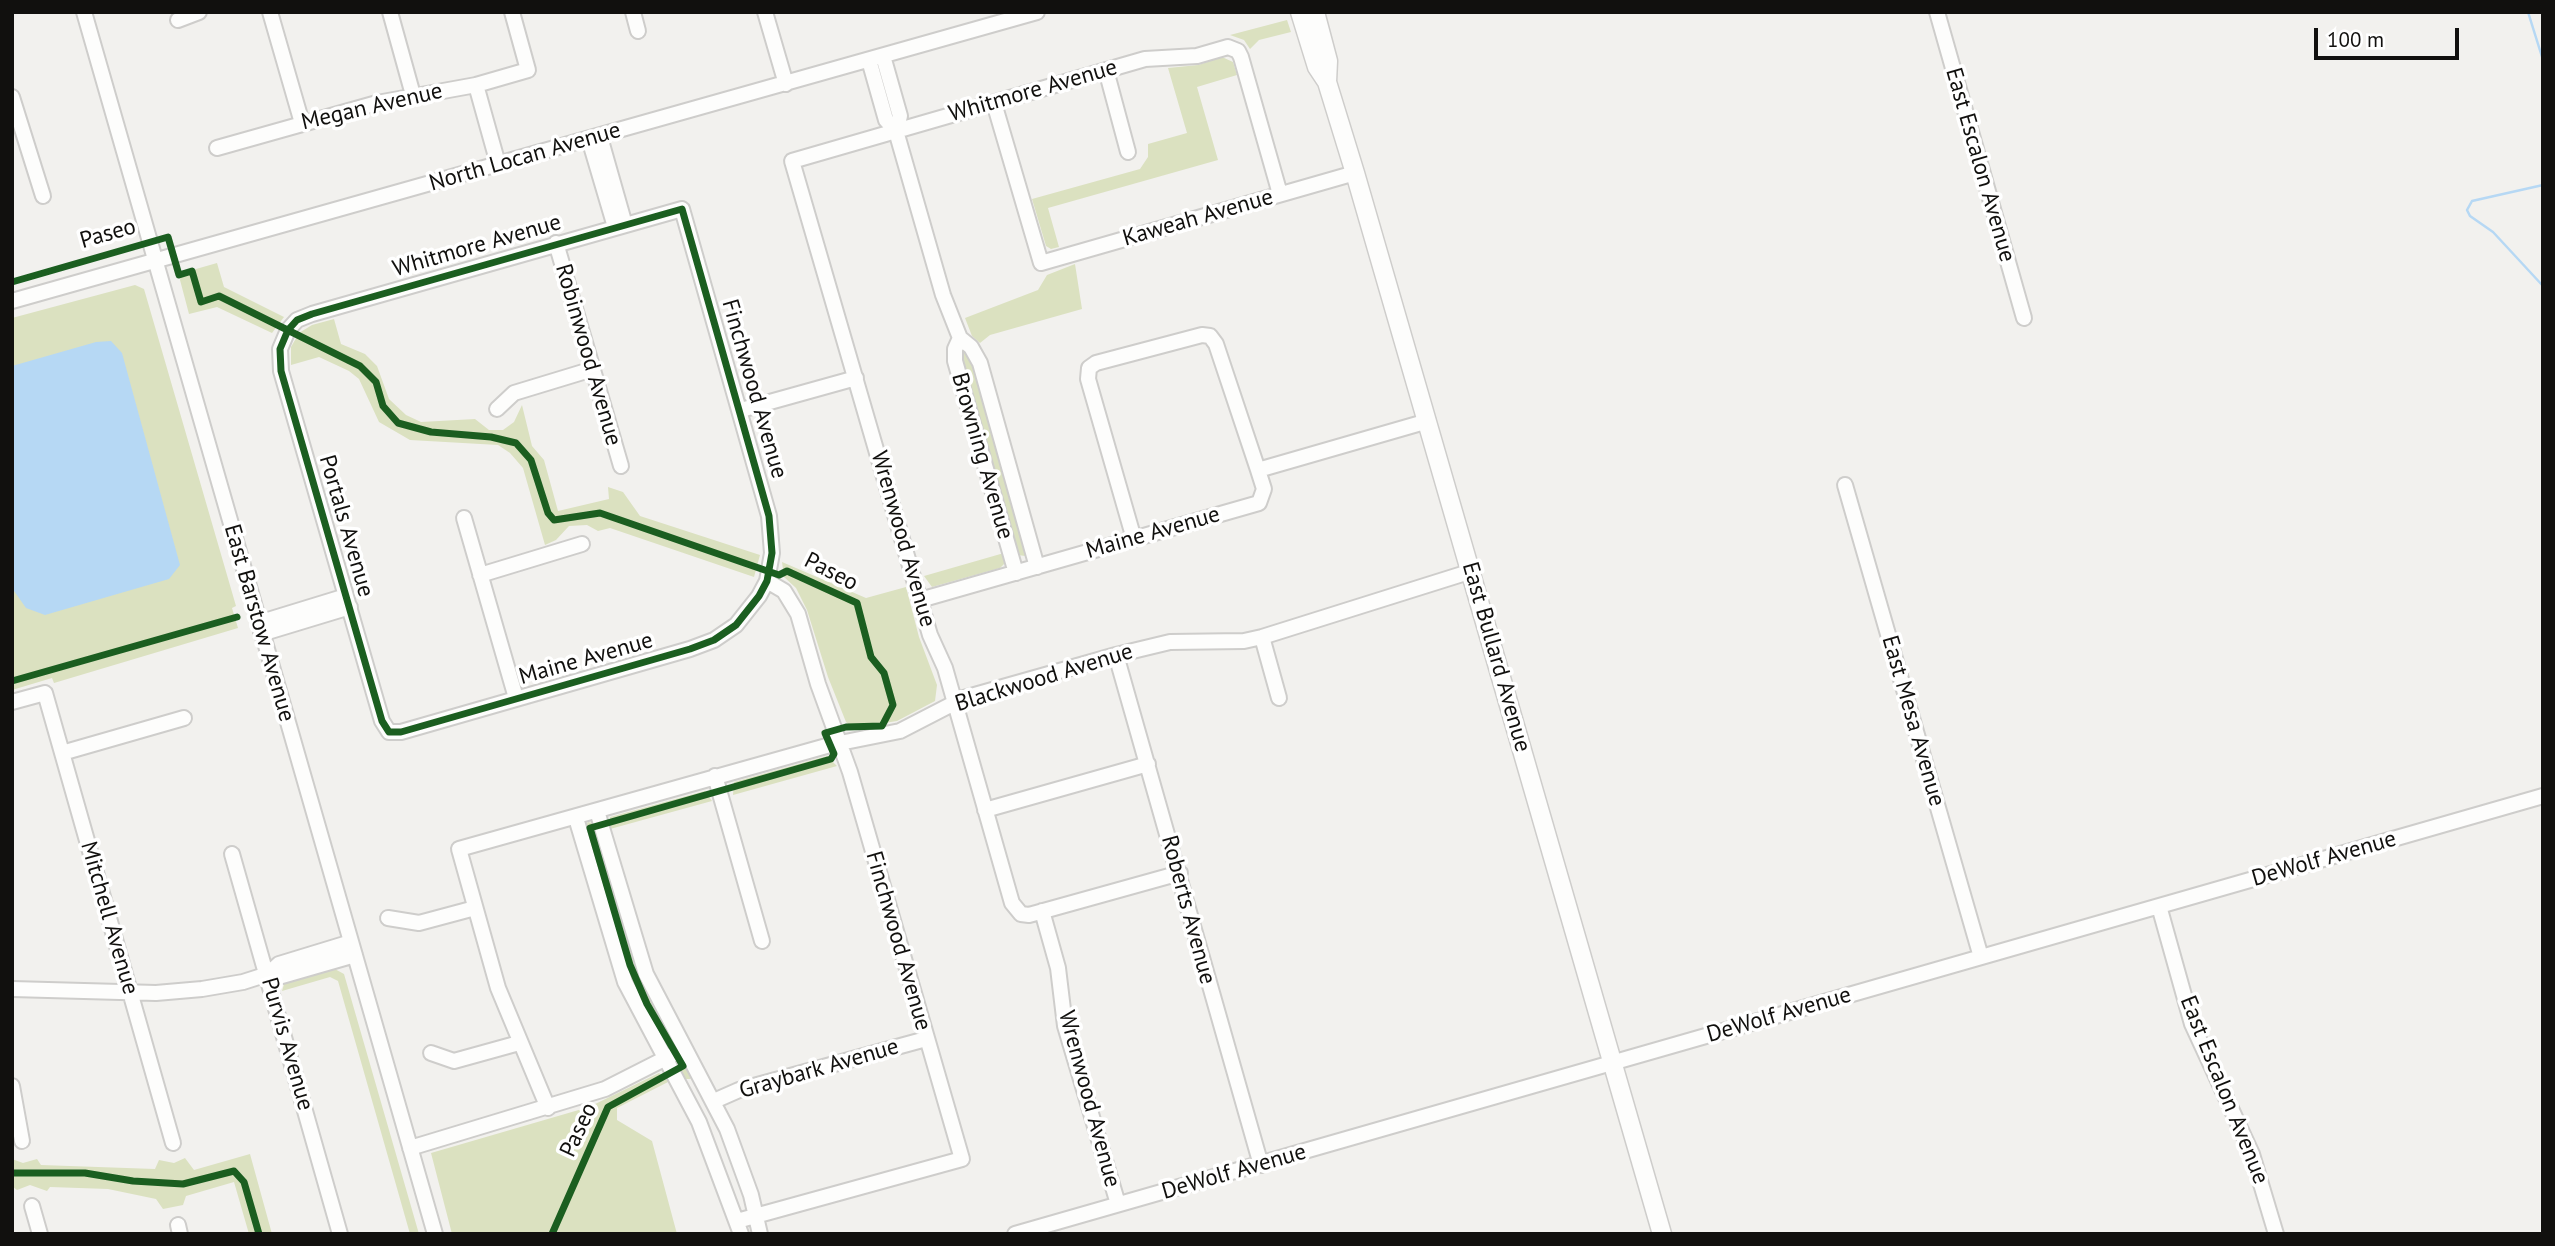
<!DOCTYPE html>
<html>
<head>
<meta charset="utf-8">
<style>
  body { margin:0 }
  #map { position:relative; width:2555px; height:1246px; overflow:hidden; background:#f2f1ee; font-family:"PT Sans",sans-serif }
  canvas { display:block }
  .frame { position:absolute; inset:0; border:14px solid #11100e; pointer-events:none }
  .scale { position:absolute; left:2314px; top:28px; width:145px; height:32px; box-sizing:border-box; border:4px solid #11100e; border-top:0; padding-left:9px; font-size:21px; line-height:24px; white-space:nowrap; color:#11100e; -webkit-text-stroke:5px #fff; paint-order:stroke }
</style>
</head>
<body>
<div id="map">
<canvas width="2555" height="1246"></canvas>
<div class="frame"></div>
<div class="scale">100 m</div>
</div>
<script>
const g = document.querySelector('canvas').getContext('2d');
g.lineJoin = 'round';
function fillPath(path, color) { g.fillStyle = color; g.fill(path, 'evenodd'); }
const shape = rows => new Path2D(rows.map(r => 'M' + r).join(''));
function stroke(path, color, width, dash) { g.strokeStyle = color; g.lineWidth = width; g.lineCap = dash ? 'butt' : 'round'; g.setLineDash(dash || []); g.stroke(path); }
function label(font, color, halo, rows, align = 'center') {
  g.font = font + ' "PT Sans",sans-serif'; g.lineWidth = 7; g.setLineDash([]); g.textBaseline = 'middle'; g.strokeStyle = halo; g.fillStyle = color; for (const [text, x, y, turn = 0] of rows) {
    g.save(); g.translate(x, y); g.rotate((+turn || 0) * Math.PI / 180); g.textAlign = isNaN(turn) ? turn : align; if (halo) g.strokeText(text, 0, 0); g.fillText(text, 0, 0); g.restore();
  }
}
const green = shape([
  [1287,20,1291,32,1259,40,1250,49,1244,40,1230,35],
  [1222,57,1233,62,1237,75,1197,87,1218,160,1048,208,1059,247,1051,249,1046,246,1032,199,1140,169,1148,157,1148,144,1187,133,1168,68,1198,65],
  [217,263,224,287,284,317,272,333,217,307,189,314,180,280,182,273],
  [1075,264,1082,309,990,335,980,343,972,336,965,318,1038,290,1047,275],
  [135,285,144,289,236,606,232,608,238,628,54,683,52,678,12,690,12,318],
  [334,319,341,344,365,354,377,366,389,399,406,415,421,422,475,419,489,430,503,430,514,422,522,405,532,446,544,460,558,511,609,499,608,487,623,492,640,516,760,555,754,577,610,528,598,531,587,525,569,526,556,540,545,545,523,468,510,453,498,445,410,440,379,422,359,379,349,371,319,357,291,365,291,347,299,333,312,325],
  [964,349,972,357,1028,553,1025,556,1018,555,964,372],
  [1004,553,1005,563,1000,568,932,587,924,576],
  [782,562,866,598,906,587,919,637,937,685,935,701,897,721,853,728,846,722,828,677,807,610,796,588,784,577],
  [827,756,837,766,733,795,734,782],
  [705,791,712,801,610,829,610,817],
  [588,822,596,824,634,957,650,996,692,1077,690,1079,683,1079,642,1007,623,960,584,828],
  [333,968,344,974,419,1234,410,1234,338,981,330,977,282,991,285,981],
  [659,1073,670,1081,617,1108,617,1120,652,1141,677,1234,452,1234,431,1153,589,1107],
  [250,1154,272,1234,249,1234,234,1182,186,1196,183,1205,163,1209,156,1199,108,1189,50,1187,47,1191,30,1185,17,1190,12,1186,12,1159,23,1163,37,1159,41,1165,155,1169,159,1160,174,1163,185,1158,194,1170]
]);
const water = shape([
  [111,341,122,353,180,565,169,579,45,615,26,608,12,588,12,366,96,342]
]);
const stream = shape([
  [2528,12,2543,60],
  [2543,185,2472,201,2467,210,2470,216,2493,232,2543,286]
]);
const minor = shape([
  [84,12,435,1234],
  [270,12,302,123],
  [390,12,413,95],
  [633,12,638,31],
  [765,12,786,84],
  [1937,12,2024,318],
  [178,20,199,12],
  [883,56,900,116,896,131],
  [869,60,886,120,896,131,943,295,960,338,971,347,980,363,1037,567],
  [1106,70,1128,152],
  [476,85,498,164],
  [12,97,43,196],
  [994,103,1041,263,1355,173],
  [600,137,625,225],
  [589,139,615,227],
  [217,148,377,103,476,85,528,70,512,12],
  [682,209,769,516,772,553,767,581,759,596,736,625,714,640,690,649,401,732,389,732,382,721,281,371,280,349,288,330,297,320,312,314,682,209],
  [556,243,621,466],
  [12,301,1037,12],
  [960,338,955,349,955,361,1016,573],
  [497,409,514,393,593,369],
  [741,410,856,378],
  [1258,470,1428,421],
  [1845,485,1981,957],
  [464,518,516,698],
  [480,575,582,544],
  [920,600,1259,503,1264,489,1258,470,1216,344,1210,336,1202,335,1096,363,1089,368,1088,379,1134,539],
  [258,623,346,596],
  [261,634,350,607],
  [1262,637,1279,698],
  [1116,655,1261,1165],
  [12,702,45,693,173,1143],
  [62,753,184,718],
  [715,776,762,941],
  [985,810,1148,764],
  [597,811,646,974,727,1129,751,1195,760,1234],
  [576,818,625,982,699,1122,741,1234],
  [232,854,340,1234],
  [1180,873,1029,915,1021,914,1012,903,945,668,930,635,792,161,1145,59,1197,56,1228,47,1238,51,1241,57,1280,194],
  [2159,906,2192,1024,2252,1154,2276,1234],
  [1042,911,1058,968,1065,1026,1118,1204],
  [388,918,419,923,475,908],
  [268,974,282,976,355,955],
  [12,989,156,993,202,989,243,982,268,974,279,964,351,942],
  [431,1053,454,1061,519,1043],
  [12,1086,22,1141],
  [714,1101,739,1090,926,1039],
  [548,1108,498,988,459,849,830,745,900,731,964,698,1116,655,1170,642,1244,641,1262,637,1472,571],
  [410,1148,605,1089,672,1055],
  [32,1206,40,1234],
  [737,1221,962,1159,850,772,818,684,798,614,784,591,767,581],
  [178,1225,180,1234],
  [1015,1234,2543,796]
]);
const major = shape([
  [1300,12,1317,67,1327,82,1355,173,1662,1234],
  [1315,12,1328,61,1327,82]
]);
const cycleway = shape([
  [682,209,769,516,772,553,767,581,759,596,736,625,714,640,690,649,401,732,389,732,382,721,281,371,280,349,288,330,297,320,312,314,682,209],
  [12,282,168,237,179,275,192,271,201,302,219,296,360,366,376,382,383,406,398,423,431,432,491,437,516,443,531,460,548,513,554,520,600,513,779,575,787,571,857,603,871,657,884,673,893,705,882,726,846,727,825,733,834,754,831,759,590,828,630,965,647,1004,683,1066,608,1107,552,1234],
  [12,681,237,617],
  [12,1173,85,1173,133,1181,183,1184,234,1171,244,1182,259,1234]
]);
const streetNames = [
  ["Whitmore Avenue",1033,91,-16],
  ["Megan Avenue",372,107,-13],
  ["North Locan Avenue",525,157,-16],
  ["East Escalon Avenue",1980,165,74],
  ["Kaweah Avenue",1198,218,-16],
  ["Paseo",108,234,-16],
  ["Whitmore Avenue",477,246,-16],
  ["Robinwood Avenue",588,355,74],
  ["Finchwood Avenue",754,389,74],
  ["Browning Avenue",982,456,74],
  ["Portals Avenue",346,526,74],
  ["Maine Avenue",1153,533,-16],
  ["Wrenwood Avenue",903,539,74],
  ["Paseo",831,572,27],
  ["East Barstow Avenue",259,623,74],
  ["East Bullard Avenue",1496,657,74],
  ["Maine Avenue",586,659,-16],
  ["Blackwood Avenue",1044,678,-17],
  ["East Mesa Avenue",1913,721,74],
  ["DeWolf Avenue",2324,859,-16],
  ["Roberts Avenue",1188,910,75],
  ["Mitchell Avenue",109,918,74],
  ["Finchwood Avenue",898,941,74],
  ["DeWolf Avenue",1779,1015,-16],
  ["Purvis Avenue",287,1044,74],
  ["Graybark Avenue",819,1069,-16],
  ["East Escalon Avenue",2224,1090,68],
  ["Wrenwood Avenue",1089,1099,75],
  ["Paseo",579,1130,-65],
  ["DeWolf Avenue",1234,1172,-16]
];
fillPath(green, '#dbe1c0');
fillPath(water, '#b6d8f4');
stroke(stream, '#b6d8f4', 2.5);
stroke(minor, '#cecdcb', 18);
stroke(major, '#cecdcb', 21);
stroke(minor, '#fdfdfc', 14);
stroke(major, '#fdfdfc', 18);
stroke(cycleway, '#1b5e20', 7);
label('23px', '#11100e', '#fff', streetNames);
</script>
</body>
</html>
